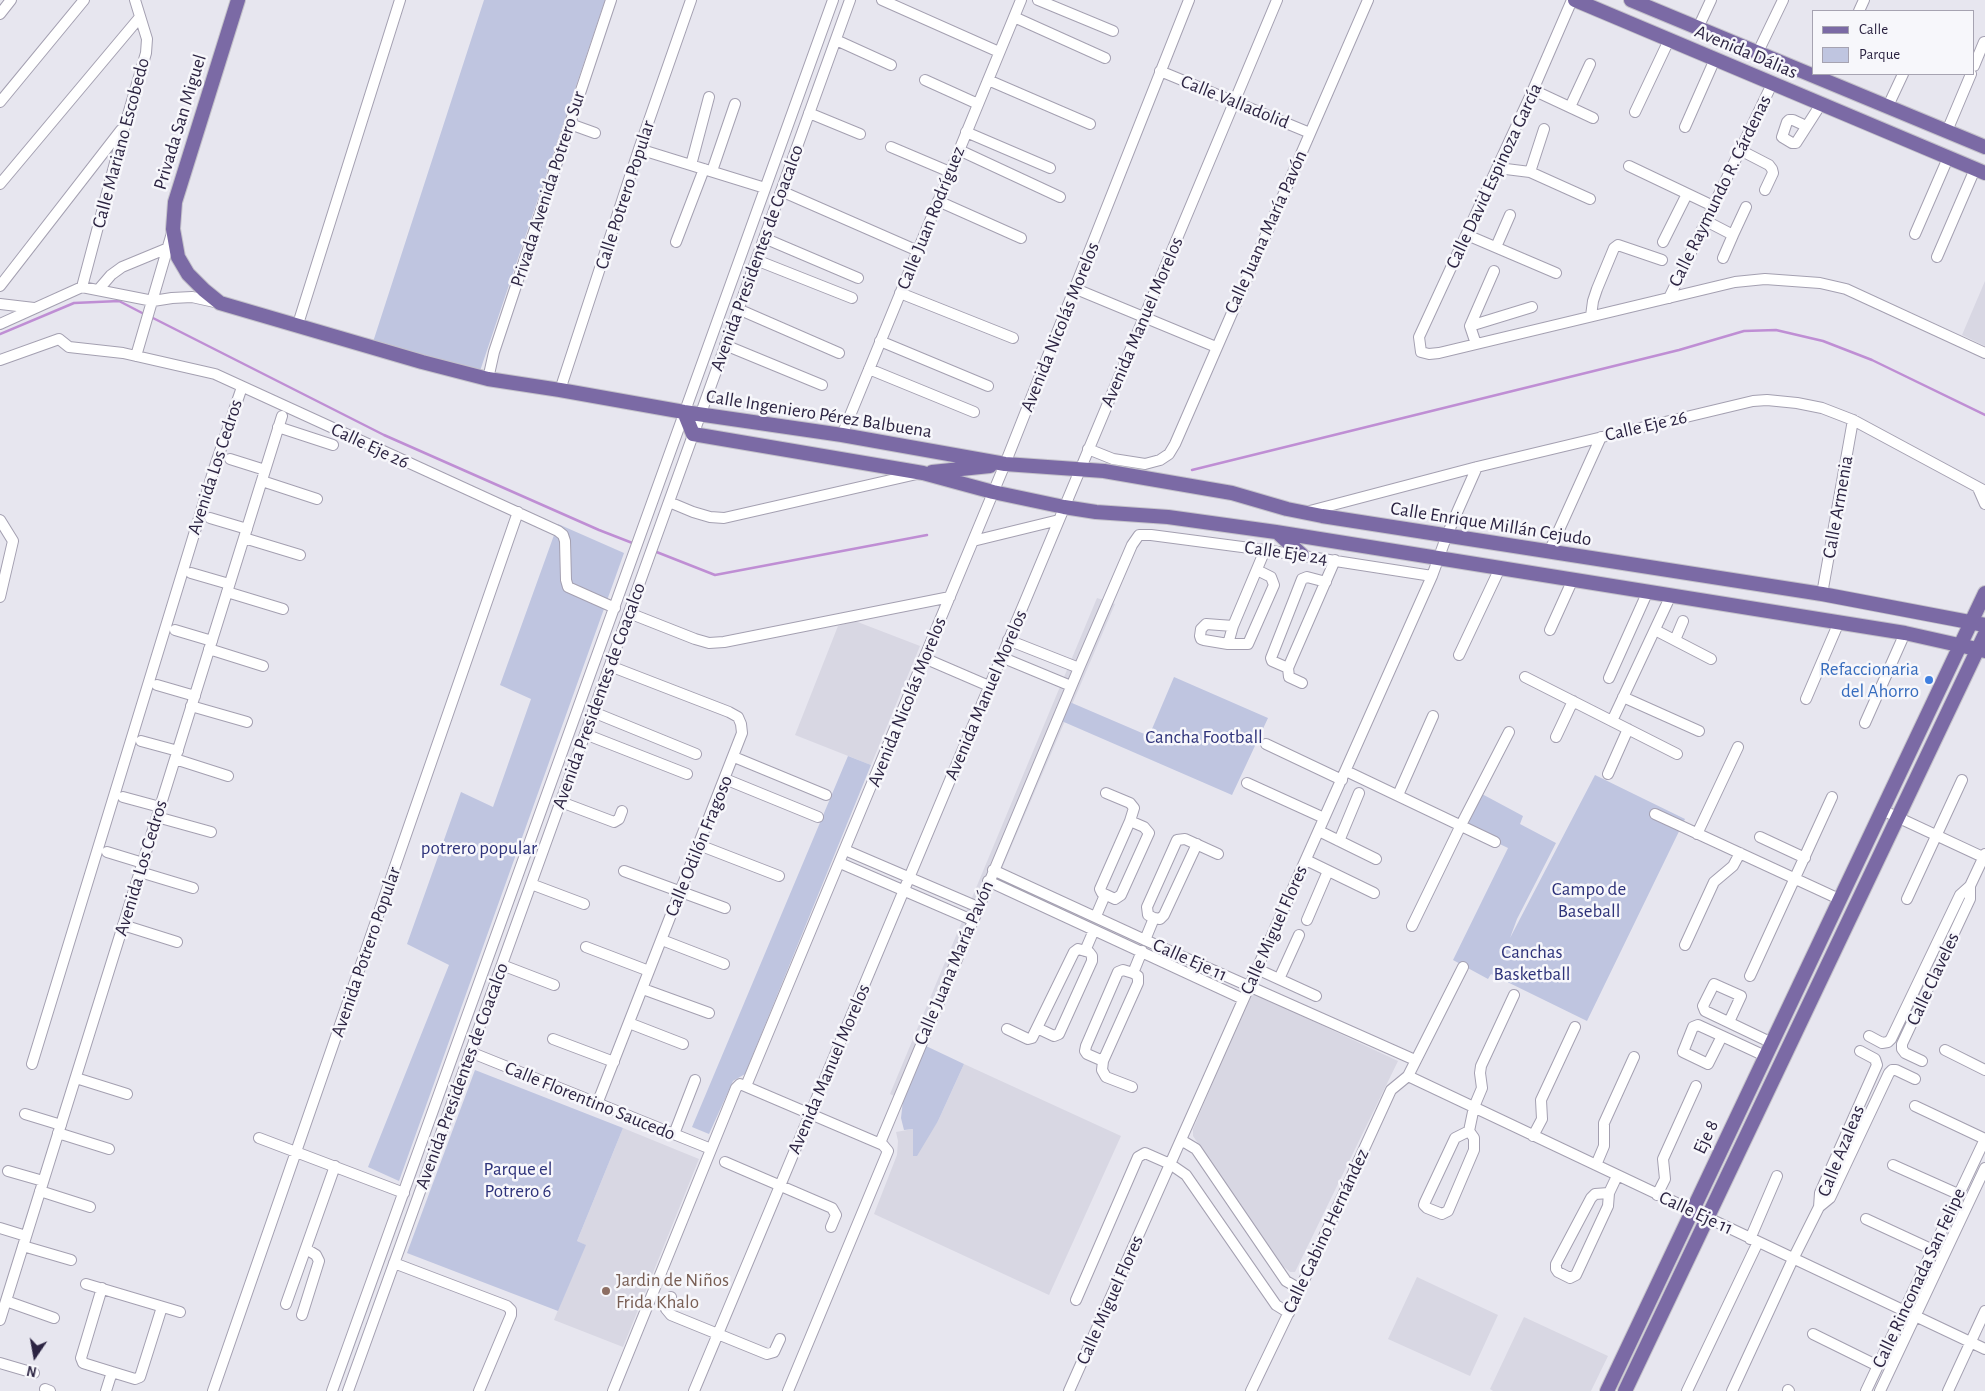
<!DOCTYPE html>
<html>
<head>
<meta charset="utf-8">
<style>
  body { margin:0 }
  #map { position:relative; width:1985px; height:1391px; overflow:hidden; background:#e7e6ef; font-family:"Alegreya Sans",sans-serif }
  canvas { display:block }
  .legend { position:absolute; left:1812px; top:10px; width:162px; height:65px; box-sizing:border-box; background:#f7f7fb; border:1px solid #a6a3b1; margin:0; padding:6px 9px; list-style:none; font-size:15px; color:#2c2442 }
  .legend li { display:flex; align-items:center; gap:10px; height:25px }
  .legend b { width:25px; border:1px solid #a6a3b1 }
  .north { position:absolute; left:10px; top:1331px; width:50px; height:50px; -webkit-text-stroke:4px #f7f7fb; paint-order:stroke; rotate:192deg; font-size:14px; font-weight:700; line-height:20px; text-align:center; color:#2c2442 }
  .north::after { content:''; display:block; margin:auto; width:18px; height:22px; background:#2c2442; clip-path:polygon(50% 0,100% 100%,50% 72%,0 100%) }
</style>
</head>
<body>
<div id="map">
<canvas width="1985" height="1391"></canvas>
<ul class="legend">
<li><b style="height:6px;background:#7b6aa5"></b>Calle</li>
<li><b style="height:14px;background:#bfc5e0"></b>Parque</li>
</ul>
<div class="north">N</div>
</div>
<script>
const g = document.querySelector('canvas').getContext('2d');
g.lineJoin = 'round';
function fillPath(path, color) { g.fillStyle = color; g.fill(path, 'evenodd'); }
const shape = rows => new Path2D(rows.map(r => 'M' + r).join(''));
function stroke(path, color, width, dash) { g.strokeStyle = color; g.lineWidth = width; g.lineCap = dash ? 'butt' : 'round'; g.setLineDash(dash || []); g.stroke(path); }
function label(font, color, halo, rows, align = 'center') {
  g.font = font + ' "Alegreya Sans",sans-serif'; g.lineWidth = 5; g.setLineDash([]); g.textBaseline = 'middle'; g.strokeStyle = halo; g.fillStyle = color; for (const [text, x, y, turn = 0] of rows) {
    g.save(); g.translate(x, y); g.rotate((+turn || 0) * Math.PI / 180); g.textAlign = isNaN(turn) ? turn : align; if (halo) g.strokeText(text, 0, 0); g.fillText(text, 0, 0); g.restore();
  }
}
const built = shape([
  [1985,281,1985,346,1962,335],
  [1097,598,1115,604,903,1100,890,1094],
  [855,621,920,646,871,765,795,735,838,626],
  [1251,992,1398,1061,1295,1272,1290,1272,1283,1266,1193,1136,1193,1129],
  [964,1064,1121,1136,1049,1295,874,1214,897,1155,898,1141,896,1132,913,1129,913,1155,938,1121],
  [623,1128,699,1159,623,1347,554,1320,585,1245,577,1241],
  [1417,1277,1498,1315,1470,1376,1388,1339],
  [1524,1317,1608,1356,1591,1391,1493,1391,1490,1389]
]);
const green = shape([
  [484,0,605,0,480,371,373,342],
  [558,524,624,553,399,1181,368,1167,449,965,407,944,461,792,493,807,531,699,500,685],
  [1174,677,1268,718,1232,795,1057,719,1065,700,1149,736],
  [848,756,871,765,745,1074,733,1081,709,1134,692,1127],
  [1595,775,1685,819,1587,1021,1491,974,1488,979,1453,960,1508,848,1466,828,1482,794,1523,816,1520,824,1556,843,1517,919,1510,938],
  [926,1046,964,1064,938,1121,917,1156,913,1156,913,1129,904,1130,901,1118,903,1100],
  [475,1070,623,1128,577,1241,586,1245,558,1311,407,1253]
]);
const stream = shape([
  [151,317,384,435,599,530,635,544],
  [0,334,74,303,119,301,146,315],
  [1192,470,1679,350,1744,331,1776,330,1823,341,1872,360,1985,415],
  [654,551,715,575,927,535]
]);
const minor = shape([
  [882,0,999,52],
  [1038,0,1113,31],
  [1572,0,1533,90,1419,337,1421,352,1429,354,1439,353,1735,282,1765,279,1820,283,1846,289,1985,353],
  [1859,11,1864,0],
  [0,14,11,0],
  [1014,17,1105,58],
  [1698,28,1711,0],
  [836,40,891,65],
  [1758,52,1783,0],
  [1974,66,1984,42],
  [1160,71,1310,133],
  [925,80,978,104],
  [988,80,1090,124],
  [1533,90,1593,118],
  [0,102,84,0],
  [1888,106,1903,74],
  [1570,107,1590,64],
  [1635,112,1669,40],
  [809,113,860,134],
  [570,124,595,133],
  [1806,126,1793,120,1789,120,1787,122,1782,137,1792,143,1796,143,1821,104],
  [1685,127,1715,59],
  [1947,131,1971,74],
  [966,132,1050,168],
  [891,147,950,172],
  [639,149,765,188],
  [959,150,1060,197],
  [1740,150,1769,165,1772,169,1773,173,1765,190],
  [691,165,709,97],
  [1629,166,1713,206],
  [1498,168,1530,172,1590,199],
  [712,171,735,104],
  [1530,172,1544,129],
  [0,184,140,17],
  [781,191,918,251],
  [938,201,1021,238],
  [1706,221,1733,235,1723,258],
  [1915,234,1948,158],
  [1467,235,1556,273],
  [1733,235,1746,207],
  [764,238,858,278],
  [676,242,704,169],
  [1663,242,1687,194],
  [1496,247,1510,215],
  [1937,257,1975,169],
  [756,260,852,298],
  [0,286,121,130],
  [82,287,125,125,146,53,147,39,135,0],
  [99,289,111,275,122,267,168,248],
  [1076,289,1216,347],
  [900,293,1013,338],
  [1669,298,1772,84],
  [0,304,34,308],
  [738,309,839,353],
  [1591,316,1593,301,1597,289,1614,248,1618,245,1662,260],
  [0,324,82,287,153,301,172,298,192,297,219,303],
  [298,324,400,0],
  [1470,326,1532,307],
  [880,341,988,386],
  [1476,344,1470,326,1494,271],
  [725,345,822,385],
  [136,356,172,233],
  [0,360,59,339,69,347,123,353,215,374,558,531,563,535,565,541,566,580,568,587,615,608],
  [869,369,974,412],
  [488,379,494,352,611,0],
  [560,390,639,149,691,0],
  [278,427,333,445],
  [842,435,1021,0],
  [1088,449,1113,459,1145,464,1160,460,1169,454,1175,444,1368,0],
  [230,459,265,470],
  [262,481,317,499],
  [1978,488,1985,504],
  [669,502,693,512,710,517,724,518,917,474],
  [1306,512,1477,467,1753,401,1767,400,1797,403,1822,408,1853,420,1985,491],
  [210,518,247,529],
  [0,520,13,541,0,597],
  [244,538,300,555],
  [973,541,1059,520],
  [1549,552,1601,437],
  [191,573,229,584],
  [227,592,283,609],
  [1822,594,1853,420],
  [629,613,695,639,709,643,724,642,950,597],
  [1233,626,1265,550],
  [175,630,212,641],
  [1550,630,1573,579],
  [1655,630,1711,659],
  [1008,640,1079,668],
  [1675,640,1683,621],
  [1228,644,1233,626,1206,624,1201,629,1200,636,1201,639,1204,640,1228,644,1248,644,1274,585,1271,577,1257,570],
  [209,649,263,666],
  [1459,655,1500,568],
  [1001,657,1071,686],
  [924,658,989,686],
  [1288,668,1272,661,1271,658,1302,579,1307,577,1326,582],
  [1525,677,1677,754],
  [1609,678,1648,591],
  [1302,683,1289,677,1288,668,1335,560],
  [157,685,195,696],
  [1623,697,1699,731],
  [1806,699,1839,622],
  [191,706,247,722],
  [593,712,696,754],
  [1612,721,1671,595],
  [1865,723,1905,633],
  [585,734,687,774],
  [1556,737,1573,701],
  [141,741,178,751],
  [1266,744,1342,780],
  [734,757,826,795],
  [175,759,228,776],
  [1346,771,1495,842],
  [1608,774,1628,729],
  [725,779,818,817],
  [1247,783,1324,818],
  [1106,793,1130,803,1134,808,1130,821,1100,889,1102,893,1115,899,1121,895,1149,833,1144,827,1130,821],
  [1398,795,1433,716],
  [123,797,160,807],
  [561,802,614,822,619,819,622,811],
  [1882,810,1985,858],
  [1655,814,1839,899],
  [157,817,211,832],
  [1319,831,1376,859],
  [1697,834,1738,747],
  [1760,837,1805,858],
  [1339,841,1359,793],
  [699,845,779,876],
  [845,850,978,907],
  [107,852,143,863],
  [1306,860,1374,893],
  [840,863,972,920],
  [993,870,1145,940,1415,1060],
  [624,871,725,908],
  [140,872,193,888],
  [988,881,1243,999],
  [531,884,584,904],
  [1907,899,1962,780],
  [1096,916,1105,895],
  [1154,918,1148,915,1147,907,1177,840,1185,839,1218,854],
  [1307,920,1328,871],
  [123,925,177,942],
  [1412,926,1461,825,1509,732],
  [662,940,724,964],
  [1145,940,1154,918,1160,919,1164,915,1197,844],
  [1685,945,1714,882,1733,866,1740,853],
  [586,947,649,971],
  [1085,951,1094,930],
  [502,965,554,985],
  [1257,969,1316,996],
  [1750,976,1832,797],
  [1279,979,1299,935],
  [643,989,709,1013],
  [1729,1022,1741,996,1714,984,1703,1006,1705,1011,1772,1043],
  [629,1023,683,1044],
  [1007,1029,1028,1039,1032,1038,1074,952,1078,949,1089,952,1092,956,1092,961,1059,1034,1054,1036,1037,1028],
  [1722,1036,1708,1064,1683,1052,1693,1027,1698,1025,1722,1036,1750,1049,1765,1056],
  [1869,1036,1882,1043,1888,1042,1891,1039,1960,895,1970,886,1985,854],
  [553,1039,614,1062],
  [1945,1050,1985,1070],
  [470,1052,711,1149],
  [1103,1061,1087,1054,1085,1051,1086,1046,1118,972,1123,970,1133,973],
  [1922,1061,1905,1053,1902,1049,1902,1044,1970,899,1970,886],
  [32,1064,214,469,242,387],
  [1408,1076,1985,1349],
  [76,1078,127,1094],
  [746,1086,1005,464,1189,0],
  [1132,1087,1106,1077,1102,1070,1103,1061,1138,983,1138,976,1133,973,1142,951],
  [597,1104,742,733,741,724,738,717,729,712,610,666],
  [1915,1106,1985,1139],
  [25,1114,61,1125],
  [1469,1131,1455,1138,1425,1202,1424,1205,1427,1208,1442,1214,1448,1211,1474,1150,1474,1138,1469,1131,1474,1107,1482,1088,1480,1073,1481,1066,1514,995],
  [58,1133,109,1149],
  [674,1134,695,1080],
  [1533,1136,1542,1119,1541,1100,1575,1027],
  [259,1138,404,1193],
  [1181,1140,1196,1149,1286,1281,1300,1289],
  [880,1143,1079,668,1132,545,1139,535,1151,535,1265,550,1432,576],
  [725,1162,832,1208,836,1215,831,1227],
  [1596,1165,1604,1146,1604,1123,1634,1057],
  [1893,1165,1958,1194],
  [8,1171,43,1181],
  [40,1191,90,1207],
  [1609,1193,1595,1194,1591,1198,1556,1264,1556,1269,1558,1272,1570,1278,1576,1275,1608,1206,1609,1193,1617,1176],
  [1657,1195,1665,1179,1663,1159,1696,1086],
  [1819,1207,1830,1198,1889,1073,1892,1070,1896,1070,1915,1079],
  [1866,1219,1933,1250],
  [0,1228,26,1236],
  [1750,1239,1777,1176],
  [23,1246,71,1260],
  [394,1263,507,1306,511,1310,511,1315,479,1391],
  [86,1284,180,1312],
  [102,1288,81,1358,83,1363,112,1372,135,1379,140,1377,162,1307],
  [671,1297,666,1309,671,1315,767,1354,774,1352,780,1339],
  [1076,1300,1138,1157,1145,1153,1170,1164,1186,1175,1276,1305,1289,1313],
  [6,1301,54,1318],
  [286,1304,335,1166],
  [302,1315,319,1261,316,1255,306,1249],
  [0,1320,282,416],
  [1813,1334,1878,1366],
  [0,1363,34,1373],
  [45,1389,50,1391],
  [1788,1390,1789,1391],
  [106,1391,112,1372],
  [213,1391,518,512],
  [332,1391,833,0],
  [348,1391,850,0],
  [613,1391,736,1088,740,1084,883,1145,888,1151,788,1391],
  [694,1391,1277,0],
  [1069,1391,1432,576,1447,535,1477,467],
  [1251,1391,1300,1289,1391,1090,1408,1076,1463,967],
  [1687,1391,1758,1242],
  [1732,1391,1793,1259,1819,1207,1820,1193,1877,1065,1875,1059,1860,1051],
  [1866,1391,1985,1139],
  [1880,1391,1985,1168],
  [1948,1391,1985,1311]
]);
const major = shape([
  [238,0,175,202,173,229,178,257,188,274,204,290,220,303,422,362,488,379,560,390,684,412,842,435,1005,464,1104,471,1232,493,1287,509,1322,516,1822,594,1985,625],
  [1575,0,1985,173],
  [1631,0,1985,147],
  [684,412,693,434,923,473,993,492,1064,507,1096,512,1168,517,1276,532,1905,633,1985,651],
  [932,472,990,466],
  [1277,532,1302,555],
  [1607,1391,1985,593],
  [1625,1391,1985,634]
]);
const markers = [
  [1929,680,5,"#3f7fe0"],
  [606,1291,5,"#8d6e63"]
];
const streetNames = [
  ["Avenida Dálias",1746,52,23],
  ["Calle Valladolid",1235,102,22],
  ["Privada San Miguel",180,122,-73],
  ["Calle Mariano Escobedo",121,143,-75],
  ["Calle David Espinoza García",1494,176,-65],
  ["Privada Avenida Potrero Sur",548,189,-72],
  ["Calle Raymundo R. Cárdenas",1720,191,-64],
  ["Calle Potrero Popular",625,195,-72],
  ["Calle Juan Rodríguez",931,218,-68],
  ["Calle Juana María Pavón",1266,232,-66],
  ["Avenida Presidentes de Coacalco",757,258,-70],
  ["Avenida Manuel Morelos",1142,322,-67],
  ["Avenida Nicolás Morelos",1060,327,-68],
  ["Calle Ingeniero Pérez Balbuena",819,414,9],
  ["Calle Eje 26",1646,426,-13],
  ["Calle Eje 26",370,446,25],
  ["Avenida Los Cedros",215,467,-72],
  ["Calle Armenia",1838,507,-80],
  ["Calle Enrique Millán Cejudo",1491,524,9],
  ["Calle Eje 24",1286,553,8],
  ["Avenida Manuel Morelos",986,695,-67],
  ["Avenida Presidentes de Coacalco",599,696,-70],
  ["Avenida Nicolás Morelos",907,702,-68],
  ["Calle Odilón Fragoso",699,846,-68],
  ["Avenida Los Cedros",141,868,-73],
  ["Calle Miguel Flores",1274,930,-66],
  ["Avenida Potrero Popular",366,952,-71],
  ["Calle Eje 11",1190,960,24],
  ["Calle Juana María Pavón",954,963,-67],
  ["Calle Claveles",1933,979,-65],
  ["Avenida Manuel Morelos",829,1069,-67],
  ["Avenida Presidentes de Coacalco",462,1076,-70],
  ["Calle Florentino Saucedo",590,1101,22],
  ["Eje 8",1706,1137,-65],
  ["Calle Azaleas",1841,1151,-68],
  ["Calle Eje 11",1696,1213,25],
  ["Calle Gabino Hernández",1326,1231,-65],
  ["Calle Rinconada San Felipe",1919,1278,-65],
  ["Calle Miguel Flores",1110,1300,-66]
];
const shopNames = [
  ["Refaccionaria",1919,669],
  ["del Ahorro",1919,691]
];
const parkNames = [
  ["Cancha Football",1204,737],
  ["potrero popular",479,848],
  ["Campo de",1589,889],
  ["Baseball",1589,911],
  ["Canchas",1532,952],
  ["Basketball",1532,974],
  ["Parque el",518,1169],
  ["Potrero 6",518,1191]
];
const educationNames = [
  ["Jardin de Niños",616,1280],
  ["Frida Khalo",616,1302]
];
fillPath(built, '#d8d7e3');
fillPath(green, '#bfc5e0');
stroke(stream, '#bf8ed4', 2.5);
stroke(minor, '#a4a0b1', 12);
stroke(major, '#c4c2ca', 16);
stroke(minor, '#fff', 10);
stroke(major, '#7b6aa5', 14);
for (const [x, y, r, color] of markers) { const dot = new Path2D(); dot.arc(x, y, r, 0, 2 * Math.PI); g.fillStyle = color; g.fill(dot); stroke(dot, '#f7f7fb', 2); }
label('19px', '#2c2442', '#f7f7fb', streetNames);
label('19px', '#366cbe', '#f7f7fb', shopNames, 'right');
label('19px', '#2d327a', '#f7f7fb', parkNames);
label('19px', '#785e54', '#f7f7fb', educationNames, 'left');
</script>
</body>
</html>
